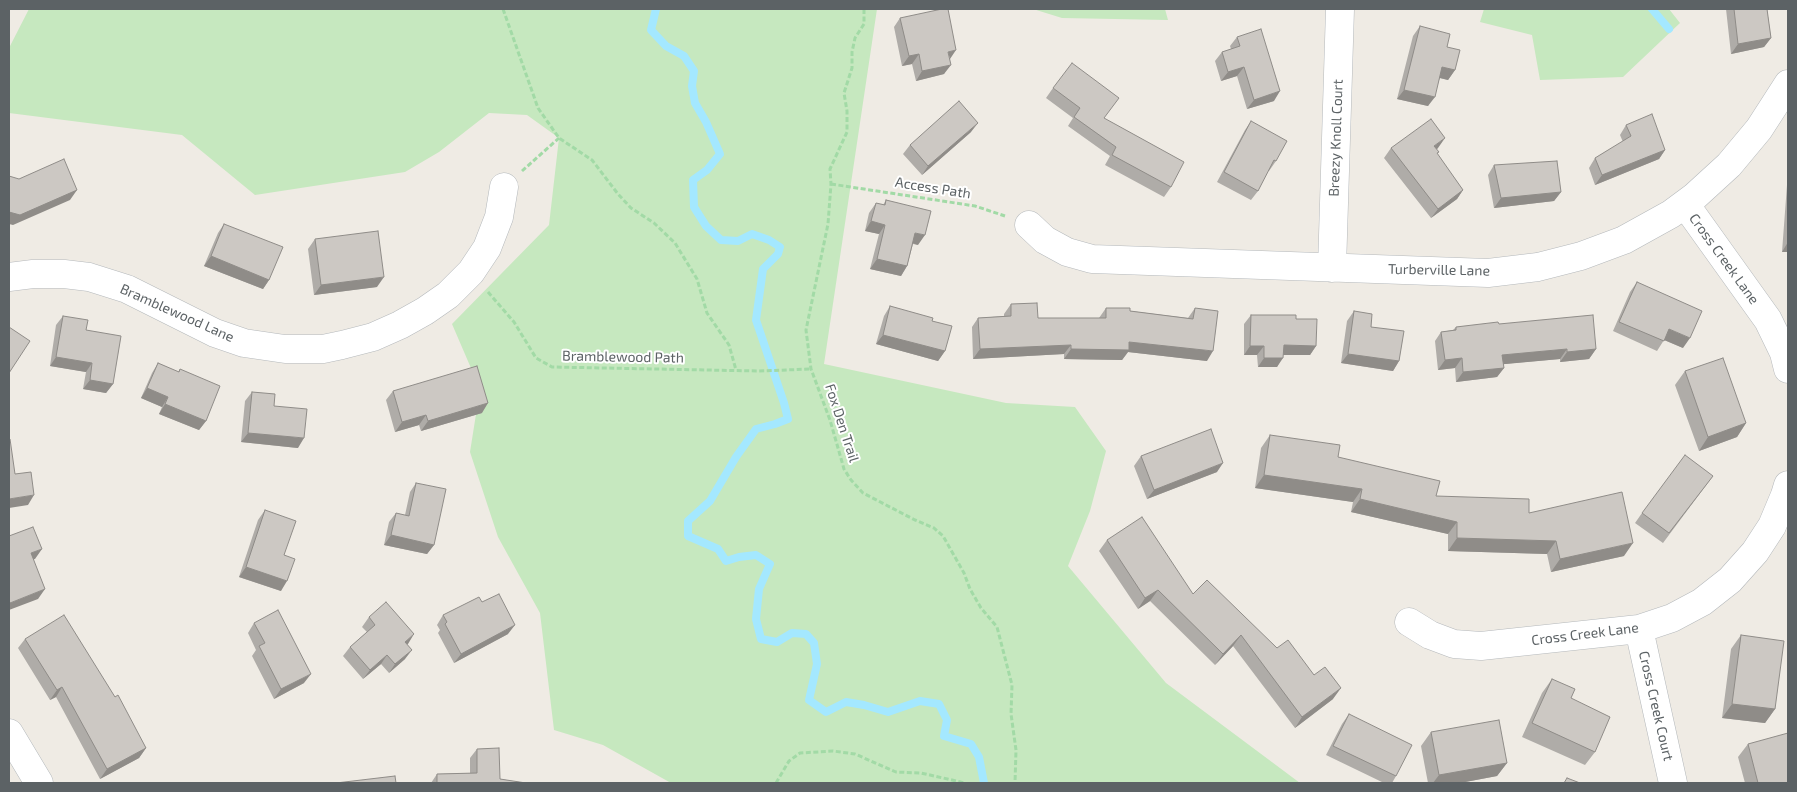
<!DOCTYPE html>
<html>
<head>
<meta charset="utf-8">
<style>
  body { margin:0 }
  #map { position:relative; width:1797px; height:792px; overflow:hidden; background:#efebe4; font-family:"Exo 2",sans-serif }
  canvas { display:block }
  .frame { position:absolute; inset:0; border:10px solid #5c6265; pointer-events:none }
</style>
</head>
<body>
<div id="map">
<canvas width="1797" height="792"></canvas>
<div class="frame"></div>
</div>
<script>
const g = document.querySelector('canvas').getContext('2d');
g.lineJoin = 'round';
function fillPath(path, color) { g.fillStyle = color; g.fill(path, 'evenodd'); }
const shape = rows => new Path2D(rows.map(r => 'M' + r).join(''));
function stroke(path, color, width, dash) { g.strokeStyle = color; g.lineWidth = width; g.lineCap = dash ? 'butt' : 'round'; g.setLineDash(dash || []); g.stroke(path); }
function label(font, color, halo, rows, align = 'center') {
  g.font = font + ' "Exo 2",sans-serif'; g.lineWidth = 4; g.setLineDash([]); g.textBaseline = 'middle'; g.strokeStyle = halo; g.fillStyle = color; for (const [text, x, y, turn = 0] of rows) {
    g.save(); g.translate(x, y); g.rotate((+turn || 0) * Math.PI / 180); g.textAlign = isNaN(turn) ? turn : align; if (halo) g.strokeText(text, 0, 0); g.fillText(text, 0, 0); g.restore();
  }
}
const green = shape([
  [29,9,877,9,824,364,1006,403,1075,407,1106,451,1090,511,1068,566,1166,683,1300,783,671,783,603,745,554,730,540,613,498,537,470,452,480,389,452,324,549,225,559,138,527,115,489,113,439,152,405,172,255,195,182,135,9,113,9,48],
  [1033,9,1165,9,1168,20,1062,18],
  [1484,9,1669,9,1680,23,1623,77,1540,80,1532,35,1480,22]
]);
const stream = shape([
  [656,9,651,30,666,46,684,56,694,71,692,86,695,103,706,122,720,154,707,170,693,180,694,207,706,226,721,240,738,241,752,234,769,240,780,247,778,254,763,269,756,320,784,403,788,419,775,424,756,429,736,457,710,501,688,521,688,536,718,549,726,561,739,557,756,555,770,564,759,589,756,619,761,639,777,642,792,633,806,634,814,643,817,664,809,700,826,712,846,702,864,705,888,712,920,701,939,704,947,720,944,736,971,744,979,757,984,783],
  [1652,9,1669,29]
]);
const path = shape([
  [503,9,538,108,559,138,592,160,618,194,631,208,654,223,675,243,697,279,707,313,729,345,736,370],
  [864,9,864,24,855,38,852,52,852,68,844,93,847,111,847,132,830,169,831,184,828,224,806,330,811,369,830,420,844,469,851,480,863,493,915,520,934,528,943,536,964,573,970,589,981,608,997,627,1012,685,1011,714,1016,750,1015,783],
  [522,171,559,138],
  [831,184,975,206,1005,216],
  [488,292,514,322,536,358,552,367,759,371,811,369],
  [776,783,789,761,800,753,833,751,855,754,896,772,921,773,965,783]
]);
const street = shape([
  [1685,204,1768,320,1784,353,1788,369],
  [1029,225,1045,240,1067,252,1092,259,1488,273,1538,267,1581,256,1624,240,1671,214,1694,197,1729,165,1759,129,1788,84],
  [1332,268,1340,9],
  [9,277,33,274,64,274,89,277,127,289,215,333,244,343,285,349,323,349,342,345,373,337,400,325,425,311,448,295,471,272,487,248,499,217,504,187],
  [1409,622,1430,635,1454,644,1481,646,1639,629,1672,618,1702,602,1730,580,1755,552,1772,526,1785,495,1788,485],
  [1639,629,1673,783],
  [9,733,39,783]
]);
const wall = shape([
  [1726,9,1767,9,1771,38,1764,47,1731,54],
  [900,18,950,59,944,74,916,81,912,64,902,66,894,27],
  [1420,26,1447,47,1455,70,1448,80,1440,78,1428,106,1397,99,1413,36],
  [1237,37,1274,101,1247,109,1237,76,1221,81,1215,61,1222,52,1231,49,1230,46],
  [1053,88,1104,119,1171,187,1164,197,1105,165,1110,156,1068,126,1073,118,1046,98],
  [1251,121,1276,161,1269,171,1268,171,1258,191,1251,200,1217,182,1245,130],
  [1626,125,1665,150,1659,159,1595,185,1589,168,1595,158,1623,142,1620,135],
  [971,132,922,175,903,154,910,145],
  [1391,148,1438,148,1437,149,1437,154,1463,190,1457,199,1431,218,1384,158],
  [1494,165,1561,192,1554,201,1494,208,1488,175],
  [1788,183,1788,252,1782,252,1787,185],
  [886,200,918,245,913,244,907,266,901,276,870,269,879,234,865,231,869,213,876,203,883,205],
  [224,224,269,280,263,289,204,266,218,233],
  [315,239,377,287,314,295,308,249],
  [1637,282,1683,348,1664,340,1657,351,1613,331,1630,292],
  [1011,304,1038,318,1099,318,1106,308,1188,318,1195,308,1207,361,1128,352,1122,360,1064,359,1064,354,973,359,972,327,978,318,1004,316,1004,314],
  [890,306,932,321,945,351,938,361,876,344,884,316],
  [1354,311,1371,327,1399,361,1393,371,1341,363,1347,321],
  [1251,315,1316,346,1310,355,1283,355,1277,367,1258,367,1257,355,1244,355,1244,324],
  [63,316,86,330,113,384,106,393,83,389,86,372,50,366,56,325],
  [1499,324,1596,349,1589,359,1560,362,1560,359,1503,364,1504,368,1497,377,1456,382,1455,368,1438,370,1435,341,1441,332,1453,330,1456,327],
  [158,363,178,372,180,369,206,421,199,430,159,414,162,407,141,398,152,373],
  [1685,371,1746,423,1737,437,1699,451,1675,385],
  [393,391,482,413,421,431,419,425,395,432,386,400],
  [252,392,274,406,298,448,241,442,245,401],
  [1270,435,1338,457,1436,496,1529,513,1624,556,1551,572,1547,554,1448,551,1448,534,1351,512,1353,502,1255,488,1261,448],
  [1141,456,1217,472,1147,499,1134,466],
  [1713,476,1663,543,1635,523,1642,513],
  [416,483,434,545,427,554,384,545,389,522,396,513,405,515,410,492],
  [265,510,284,555,281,591,239,577,258,520],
  [1107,540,1277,648,1333,699,1295,728,1233,646,1215,665,1150,601,1138,609,1099,551],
  [482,602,508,634,454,663,438,633,440,630,437,625,443,615],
  [369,617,407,644,405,659,389,673,381,664,363,679,343,656,350,647,367,632,362,627],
  [254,623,304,683,274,699,252,656,256,650,248,633],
  [1741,635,1775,709,1765,723,1722,718,1731,649],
  [25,639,115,697,146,748,139,758,100,779,56,697,50,700,18,648],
  [1552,679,1571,698,1595,752,1585,765,1522,737,1542,693],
  [1349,714,1396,776,1392,783,1384,783,1326,755,1342,724],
  [1431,732,1507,763,1497,776,1460,783,1428,783,1421,746],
  [1748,744,1788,783,1745,783,1738,757],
  [477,749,500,779,526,783,431,783,437,774,470,773,470,758]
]);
const shadedWall = shape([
  [1771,38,1764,47,1731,54,1738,44],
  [956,50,950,59,948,52],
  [919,54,912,64,902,66,909,56],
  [951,65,944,74,916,81,922,71],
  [1244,67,1237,76,1221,81,1228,72],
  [1442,67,1455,70,1448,80,1436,77],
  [1404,90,1435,97,1428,106,1397,99],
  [1280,91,1274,101,1247,109,1254,100],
  [978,123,971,132,922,175,928,166],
  [1445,138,1438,148,1428,156,1434,146],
  [1665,150,1659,159,1595,185,1602,175],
  [77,190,70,200,13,225,9,224,9,212],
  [1463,190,1457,199,1431,218,1438,209],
  [1561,192,1554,201,1494,208,1501,198],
  [871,221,885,225,879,234,865,231],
  [915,233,925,235,918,245,909,242],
  [1788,242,1788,252,1782,252],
  [211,256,269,280,263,289,204,266],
  [877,259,907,266,901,276,870,269],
  [384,277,377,287,314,295,321,285],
  [1669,329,1690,338,1683,348,1662,339],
  [883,335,945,351,938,361,876,344],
  [1129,342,1213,351,1207,361,1128,352,1122,360,1064,359,1071,349],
  [1071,345,1064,354,973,359,980,349],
  [1284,345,1316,346,1310,355,1277,355],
  [1250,346,1264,346,1257,355,1244,355],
  [1567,349,1560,359,1495,365,1502,355],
  [1596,349,1589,359,1560,362,1567,352],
  [1348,354,1399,361,1393,371,1341,363],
  [56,357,92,363,86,372,50,366],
  [1264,358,1283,358,1277,367,1258,367],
  [1462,358,1455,368,1438,370,1445,360],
  [1504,368,1497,377,1456,382,1463,372],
  [90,380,113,384,106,393,83,389],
  [147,388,168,397,162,407,141,398],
  [488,403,482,413,421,431,428,421],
  [165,404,206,421,199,430,159,414],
  [426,415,419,425,395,432,402,422],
  [1746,423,1737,437,1699,451,1708,437],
  [248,433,304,438,298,448,241,442],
  [1223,463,1217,472,1147,499,1154,490],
  [1264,475,1362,489,1353,502,1255,488],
  [34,495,28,505,9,508,9,499],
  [1360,499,1457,522,1448,534,1351,512],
  [391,535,434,545,427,554,384,545],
  [1457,538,1556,541,1547,554,1448,551],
  [1633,543,1624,556,1551,572,1560,559],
  [42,549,35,559,25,562,31,553],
  [246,567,287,581,281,591,239,577],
  [45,589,38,599,9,610,9,604,10,603],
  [1158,590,1150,601,1138,609,1145,598],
  [515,625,508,634,454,663,461,654],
  [414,634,408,644,399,652,405,642],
  [1241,635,1233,646,1215,665,1223,654],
  [412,650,405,659,389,673,395,664],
  [387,655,381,664,363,679,370,670],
  [311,674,304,683,274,699,281,689],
  [62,687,56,697,50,700,57,690],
  [1341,688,1333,699,1295,728,1302,717],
  [1732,704,1775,709,1765,723,1722,718],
  [146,748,139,758,100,779,107,769],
  [1507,763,1497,776,1460,783,1433,783,1439,775]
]);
const building = shape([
  [942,9,948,9,956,50,948,52,951,65,922,71,919,54,909,56,900,18,942,9],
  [1734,9,1767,9,1771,38,1738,44,1734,9],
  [1420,26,1450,34,1447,47,1460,50,1455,70,1442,67,1435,97,1404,90,1420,26],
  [1261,29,1280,91,1254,100,1244,67,1228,72,1222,52,1240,46,1237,37,1261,29],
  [1072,63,1119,98,1104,118,1184,162,1171,187,1112,155,1116,147,1074,117,1080,108,1053,88,1072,63],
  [959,101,978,123,928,166,910,145,959,101],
  [1652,114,1665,150,1602,175,1595,158,1631,136,1626,125,1652,114],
  [1431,119,1445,138,1434,146,1439,152,1437,153,1463,190,1438,209,1391,148,1431,119],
  [1251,121,1287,141,1276,161,1274,160,1258,191,1224,172,1251,121],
  [64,159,77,190,20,215,9,212,9,176,19,179,64,159],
  [1557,161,1561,192,1501,198,1494,165,1557,161],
  [886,200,931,211,925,235,915,233,907,266,877,259,885,225,871,221,876,203,885,205,886,200],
  [224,224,283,247,269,280,211,256,224,224],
  [378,231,384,277,321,285,315,239,378,231],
  [1637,282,1702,311,1690,338,1669,329,1664,341,1619,322,1637,282],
  [1037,303,1038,318,1106,318,1106,308,1130,308,1130,311,1193,319,1195,308,1218,311,1213,351,1129,342,1129,350,1071,349,1071,345,980,349,978,318,1011,316,1011,304,1037,303],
  [890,306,933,318,932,321,952,326,945,351,883,335,890,306],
  [1354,311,1372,314,1371,327,1404,331,1399,361,1348,354,1354,311],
  [1251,315,1296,315,1296,319,1317,319,1316,346,1284,345,1283,358,1264,358,1264,346,1250,346,1251,315],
  [1593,315,1596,349,1567,352,1567,349,1502,355,1504,368,1463,372,1462,358,1445,360,1441,332,1456,330,1456,327,1498,322,1499,324,1593,315],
  [63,316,88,320,86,330,121,336,113,384,90,380,92,363,56,357,63,316],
  [9,327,30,341,9,373,9,327],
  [1723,358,1746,423,1708,437,1685,371,1723,358],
  [158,363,179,372,180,369,220,386,206,421,165,404,168,397,147,388,158,363],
  [477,366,488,403,428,421,426,415,402,422,393,391,477,366],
  [252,392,275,394,274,406,307,409,304,438,248,433,252,392],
  [1211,429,1223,463,1154,490,1141,456,1211,429],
  [1270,435,1340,445,1338,457,1440,481,1436,496,1529,499,1529,513,1622,492,1633,543,1560,559,1556,541,1457,538,1457,522,1360,499,1362,489,1264,475,1270,435],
  [9,439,10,439,15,474,31,472,34,495,9,499,9,439],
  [1685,455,1713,476,1669,533,1642,513,1685,455],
  [416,483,446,489,434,545,391,535,396,513,409,516,416,483],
  [265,510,296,521,284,555,295,559,287,581,246,567,265,510],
  [1142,517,1193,594,1207,580,1277,648,1288,640,1314,675,1325,667,1341,688,1302,717,1241,635,1223,654,1158,590,1145,598,1107,540,1142,517],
  [33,527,42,549,31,553,45,589,10,603,9,600,9,536,33,527],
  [499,594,515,625,461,654,445,624,447,622,443,615,479,597,482,602,499,594],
  [386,602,414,634,405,642,412,650,395,664,387,655,370,670,350,647,375,625,369,617,386,602],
  [278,610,311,674,281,689,259,646,265,643,254,623,278,610],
  [64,615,115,697,118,695,146,748,107,769,62,687,57,690,25,639,64,615],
  [1741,635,1784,641,1775,709,1732,704,1741,635],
  [1552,679,1575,689,1571,698,1610,717,1595,752,1532,723,1552,679],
  [1349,714,1412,745,1396,776,1333,746,1349,714],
  [1499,720,1507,763,1439,775,1431,732,1499,720],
  [1788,733,1788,783,1758,783,1748,744,1788,733],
  [499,748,500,779,526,783,437,783,437,774,477,773,477,749,499,748],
  [395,776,396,783,336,783,395,776],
  [1567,778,1580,783,1564,783,1567,778]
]);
const streetNames = [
  ["Breezy Knoll Court",1336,138,-88],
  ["Access Path",933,188,9],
  ["Cross Creek Lane",1724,259,54],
  ["Turberville Lane",1439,270,1],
  ["Bramblewood Lane",177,313,24],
  ["Bramblewood Path",623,357,1],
  ["Fox Den Trail",842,423,72],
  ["Cross Creek Lane",1585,634,-7],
  ["Cross Creek Court",1656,706,77]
];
fillPath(green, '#c6e8bf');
stroke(stream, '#a4e8ff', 8);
stroke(street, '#b4b8bb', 29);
stroke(path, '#a2daa6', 3, [5, 2.5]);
stroke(street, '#fff', 28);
fillPath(wall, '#afaca8');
fillPath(shadedWall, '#8f8c88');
fillPath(building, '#ccc8c3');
stroke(building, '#8f8c88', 1);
label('14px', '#5c6265', '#fff', streetNames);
</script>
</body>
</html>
